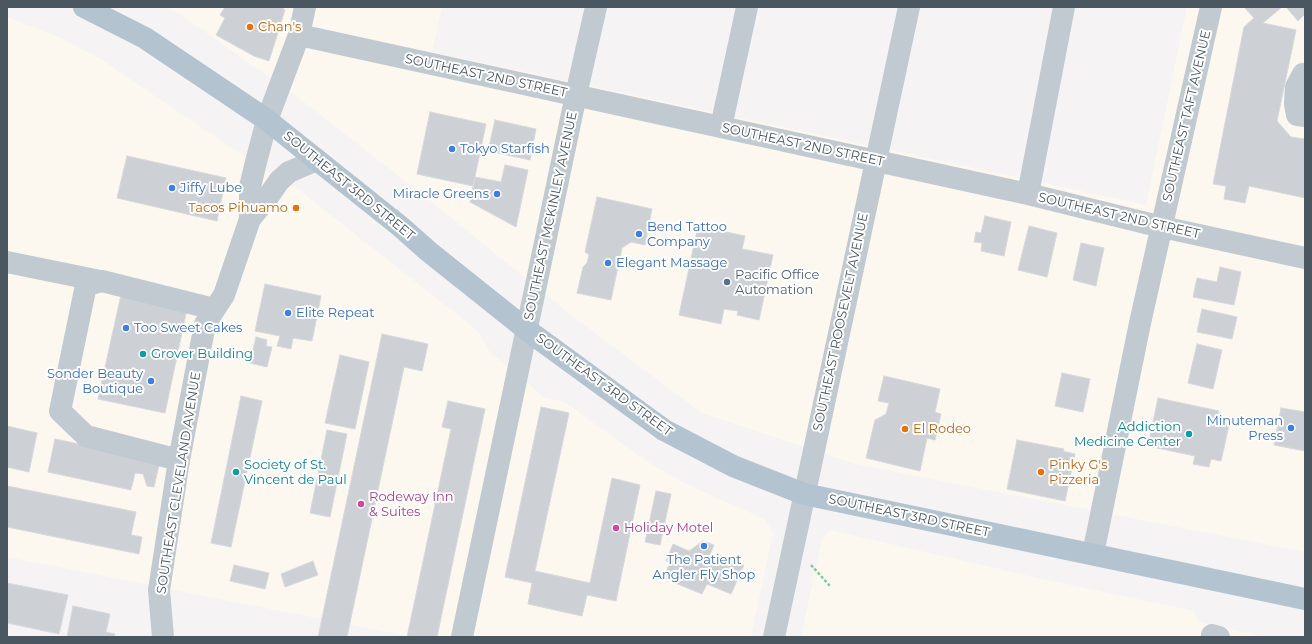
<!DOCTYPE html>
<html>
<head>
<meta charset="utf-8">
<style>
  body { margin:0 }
  #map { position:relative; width:1312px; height:644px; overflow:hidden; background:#f5f3f3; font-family:Montserrat,sans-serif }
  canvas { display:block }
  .frame { position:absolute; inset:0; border:8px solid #4a5760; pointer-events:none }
</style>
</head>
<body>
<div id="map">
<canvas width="1312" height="644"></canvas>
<div class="frame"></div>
</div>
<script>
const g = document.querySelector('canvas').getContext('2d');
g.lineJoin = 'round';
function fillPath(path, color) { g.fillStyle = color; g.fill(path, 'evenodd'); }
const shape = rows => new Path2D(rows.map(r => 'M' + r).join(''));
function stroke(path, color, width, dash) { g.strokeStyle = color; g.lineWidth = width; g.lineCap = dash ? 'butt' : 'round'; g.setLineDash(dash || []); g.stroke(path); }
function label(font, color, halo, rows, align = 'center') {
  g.font = font + ' Montserrat,sans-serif'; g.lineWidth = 4; g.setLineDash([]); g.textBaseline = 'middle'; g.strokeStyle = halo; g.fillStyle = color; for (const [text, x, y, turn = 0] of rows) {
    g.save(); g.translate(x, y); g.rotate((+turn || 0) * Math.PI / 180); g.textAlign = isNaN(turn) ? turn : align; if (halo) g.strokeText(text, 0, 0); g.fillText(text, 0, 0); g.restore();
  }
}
const commercial = shape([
  [166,7,442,7,432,52,1146,205,1187,7,1305,7,1305,552,855,464,702,413,566,311,428,199,308,105,180,14],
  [7,17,61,38,102,60,242,155,288,186,294,186,479,332,489,351,545,398,563,401,648,462,686,484,764,519,773,532,751,637,413,637,7,557],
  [830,530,1047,580,1194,611,1199,622,1266,637,801,637,822,539]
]);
const building = shape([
  [225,7,284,7,283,9,285,10,269,61,254,56,216,35,225,18,220,15,225,7],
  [1244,7,1282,7,1263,23,1296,30,1277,121,1291,137,1305,139,1305,198,1249,186,1245,203,1224,199,1226,186,1213,184,1244,27,1254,18,1244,7],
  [1286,7,1305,7,1305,14,1298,21,1286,7],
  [430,112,486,124,473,186,417,174,430,112],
  [495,120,536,129,530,160,488,151,495,120],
  [127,156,226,178,217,221,117,198,127,156],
  [505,165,528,170,516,227,470,202,475,177,501,182,505,165],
  [597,197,652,209,645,245,631,242,622,248,611,300,577,293,583,267,587,263,589,255,585,252,597,197],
  [985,216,1011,222,1004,256,981,251,982,243,974,242,976,232,981,233,985,216],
  [698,226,745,236,742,249,773,255,759,320,737,315,738,311,724,309,721,324,679,315,698,226],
  [1029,226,1057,233,1047,277,1018,270,1029,226],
  [1081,243,1104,248,1096,286,1073,280,1081,243],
  [1220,267,1241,272,1234,305,1193,297,1197,278,1217,282,1220,267],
  [265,284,321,296,312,341,293,338,291,349,277,346,280,336,255,331,265,284],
  [121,295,187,309,165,413,98,399,121,295],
  [1202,309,1237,317,1232,339,1197,332,1202,309],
  [382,334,428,344,422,371,404,367,347,637,318,637,382,334],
  [256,337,267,340,266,346,272,347,267,367,250,363,256,337],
  [1197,344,1222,350,1213,389,1188,383,1197,344],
  [340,355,369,362,355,429,325,423,340,355],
  [1062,373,1090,379,1083,412,1055,406,1062,373],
  [884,376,940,389,935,412,941,414,935,440,927,438,920,471,866,458,875,420,886,414,889,403,878,401,884,376],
  [241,396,262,401,231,547,211,543,241,396],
  [1158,398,1219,411,1217,418,1230,421,1221,461,1211,459,1209,467,1193,464,1195,456,1148,446,1158,398],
  [448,401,485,409,437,637,407,637,451,429,442,427,448,401],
  [541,407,569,413,535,571,590,583,612,478,640,485,616,601,587,595,582,616,528,604,532,583,505,577,541,407],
  [1281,408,1305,412,1305,451,1274,445,1281,408],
  [7,426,37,433,29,472,7,467,7,426],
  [327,430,347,434,330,517,310,513,327,430],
  [55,439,160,461,154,487,147,486,143,474,135,473,131,490,48,472,55,439],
  [1017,440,1064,449,1063,451,1075,454,1065,501,1007,489,1017,440],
  [7,486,136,512,131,535,142,537,139,554,7,527,7,486],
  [656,491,671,494,660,545,645,542,656,491],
  [703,541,714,545,709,557,717,561,720,555,744,565,731,594,707,584,702,594,663,578,670,563,666,561,673,544,689,551,703,541],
  [313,561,318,575,285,587,281,574,313,561],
  [234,565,269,573,265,589,230,581,234,565],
  [7,583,68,595,59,634,7,623,7,583],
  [73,606,110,614,106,632,115,634,114,637,67,637,73,606]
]);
const path = shape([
  [811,565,830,586]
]);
const minor = shape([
  [299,35,1028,194,1162,227,1305,258],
  [1305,74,1303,74,1296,87,1295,104,1297,115,1305,116],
  [721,127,747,7],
  [1028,194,1064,7],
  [250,219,250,187,256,162,267,120,299,35,305,7],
  [7,262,100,281],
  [179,460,86,436,60,411,86,285,102,281,214,309],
  [1093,554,1140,323,1211,7],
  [1212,635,1219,637],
  [163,637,159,590,179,460,205,324,224,295,250,219,268,197,279,181,289,172,317,160],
  [462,637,576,95,596,7],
  [774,637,909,7]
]);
const major = shape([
  [84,7,145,38,267,120,401,227,428,251,527,330,664,430,733,466,804,494,1305,599]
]);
const markers = [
  [250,27,4,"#e8710a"],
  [452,149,4,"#3f7fe0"],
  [172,188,4,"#3f7fe0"],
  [497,194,4,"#3f7fe0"],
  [296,208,4,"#e8710a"],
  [639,234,4,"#3f7fe0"],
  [608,263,4,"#3f7fe0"],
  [727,282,4,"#5c6f8a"],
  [288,313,4,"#3f7fe0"],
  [126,328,4,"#3f7fe0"],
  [143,354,4,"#0f9aa8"],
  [151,381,4,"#3f7fe0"],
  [1291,428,4,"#3f7fe0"],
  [905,429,4,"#e8710a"],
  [1189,434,4,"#0f9aa8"],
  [236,472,4,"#0f9aa8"],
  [1041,472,4,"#e8710a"],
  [361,504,4,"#d1479c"],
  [616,528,4,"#d1479c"],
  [704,546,4,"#3f7fe0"]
];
const foodNames = [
  ["Chan's",258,27],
  ["Tacos Pihuamo",288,208,"right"],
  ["El Rodeo",913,429],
  ["Pinky G's",1049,465],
  ["Pizzeria",1049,480]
];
const streetNames = [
  ["SOUTHEAST 2ND STREET",486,76,12],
  ["SOUTHEAST TAFT AVENUE",1187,116,-77],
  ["SOUTHEAST 2ND STREET",803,145,12],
  ["SOUTHEAST 3RD STREET",349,186,39],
  ["SOUTHEAST MCKINLEY AVENUE",551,216,-78],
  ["SOUTHEAST 2ND STREET",1119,216,13],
  ["SOUTHEAST ROOSEVELT AVENUE",841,322,-78],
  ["SOUTHEAST 3RD STREET",604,385,36],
  ["SOUTHEAST CLEVELAND AVENUE",179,483,-81],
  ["SOUTHEAST 3RD STREET",909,516,12]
];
const shopNames = [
  ["Tokyo Starfish",460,149],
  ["Jiffy Lube",180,188],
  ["Miracle Greens",489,194,"right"],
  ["Bend Tattoo",647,227],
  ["Company",647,242],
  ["Elegant Massage",616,263],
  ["Elite Repeat",296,313],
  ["Too Sweet Cakes",134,328],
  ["Sonder Beauty",143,374,"right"],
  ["Boutique",143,389,"right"],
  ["Minuteman",1283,421,"right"],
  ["Press",1283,436,"right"],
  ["The Patient",704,560,"center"],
  ["Angler Fly Shop",704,575,"center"]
];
const serviceNames = [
  ["Pacific Office",735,275],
  ["Automation",735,290]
];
const cultureNames = [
  ["Grover Building",151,354],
  ["Addiction",1181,427,"right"],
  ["Medicine Center",1181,442,"right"],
  ["Society of St.",244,465],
  ["Vincent de Paul",244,480]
];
const hotelNames = [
  ["Rodeway Inn",369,497],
  ["& Suites",369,512],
  ["Holiday Motel",624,528]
];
fillPath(commercial, '#fdf8ef');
fillPath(building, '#cdd0d5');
stroke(building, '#d7d9de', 1);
stroke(path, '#7bcea1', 2.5, [3, 2]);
stroke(minor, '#c1cad1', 22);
stroke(major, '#b3c3d0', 22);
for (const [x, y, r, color] of markers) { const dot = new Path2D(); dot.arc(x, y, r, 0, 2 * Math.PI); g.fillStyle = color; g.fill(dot); stroke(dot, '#fff', 1.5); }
label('13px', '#c56008', '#fff', foodNames, 'left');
label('13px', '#4a5760', '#fff', streetNames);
label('13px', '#366cbe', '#fff', shopNames, 'left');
label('13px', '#4e5e75', '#fff', serviceNames, 'left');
label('13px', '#0d838f', '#fff', cultureNames, 'left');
label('13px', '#b23c85', '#fff', hotelNames, 'left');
</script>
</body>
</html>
